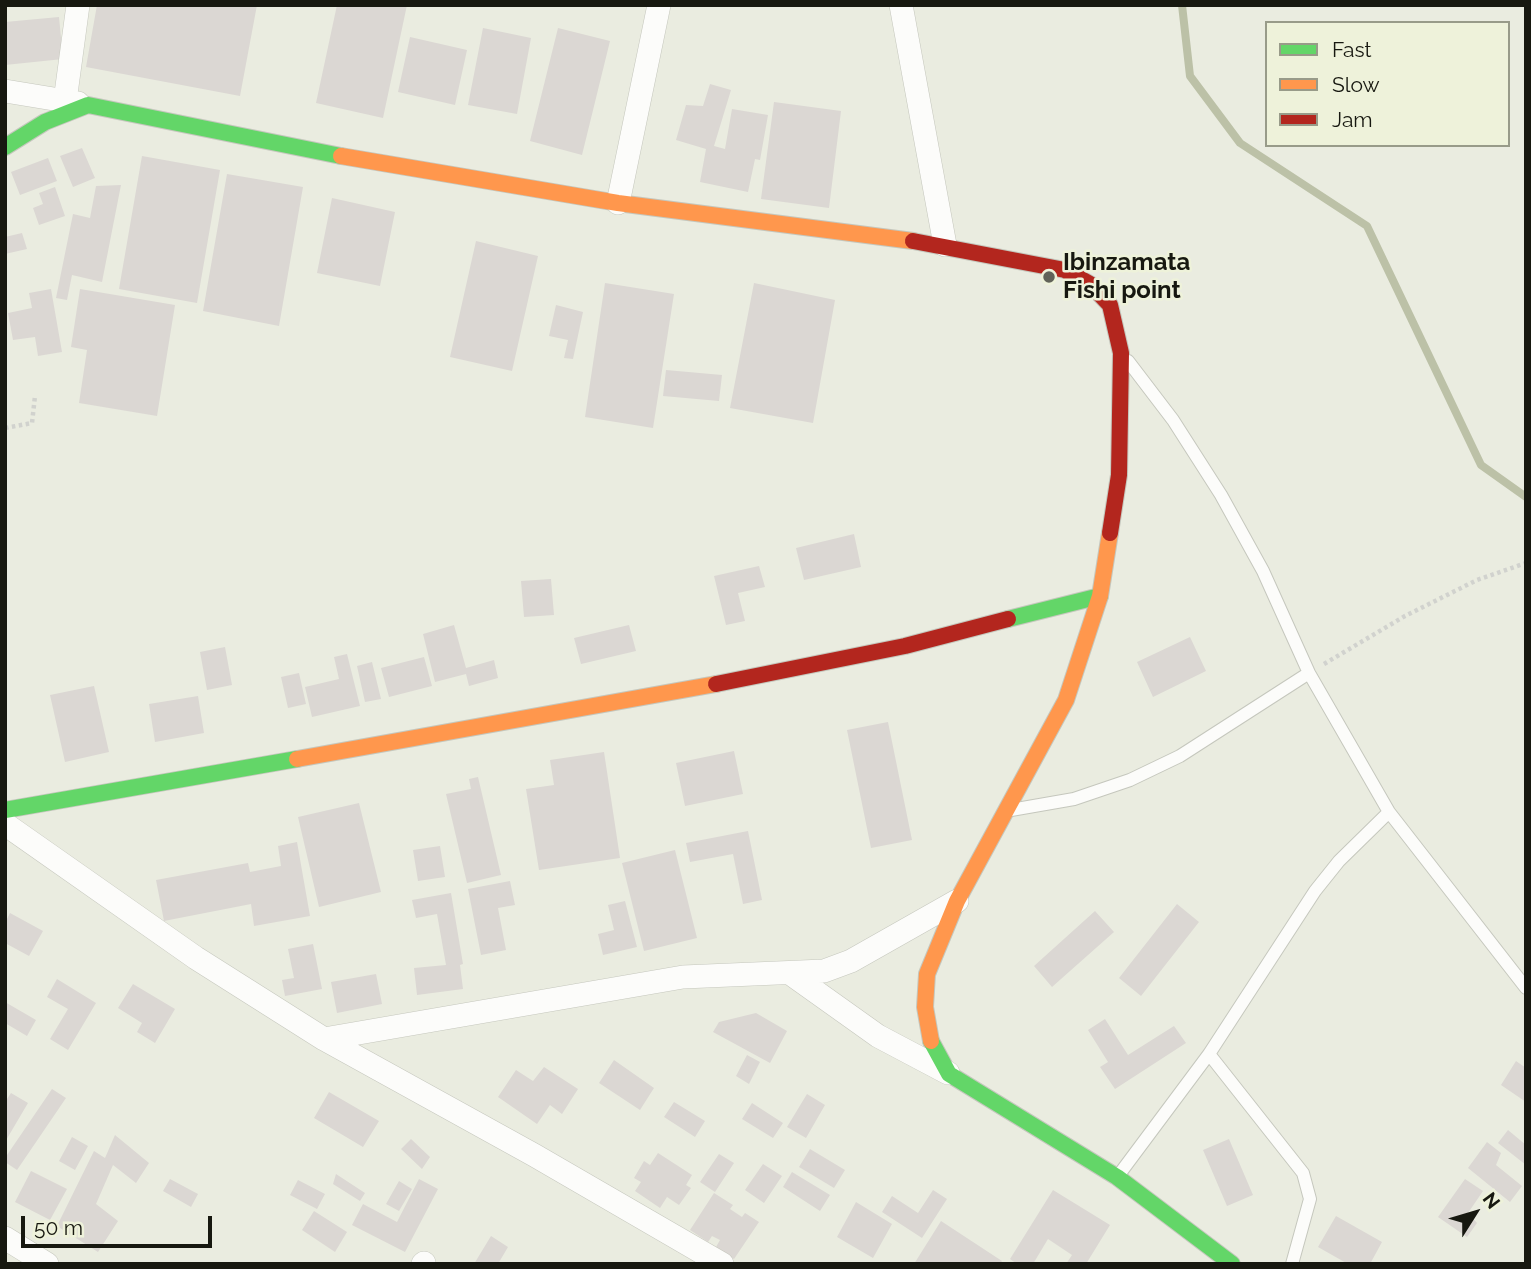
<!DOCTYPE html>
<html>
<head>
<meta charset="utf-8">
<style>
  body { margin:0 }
  #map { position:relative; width:1531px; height:1269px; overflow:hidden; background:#eaece0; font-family:Raleway,sans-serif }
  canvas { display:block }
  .frame { position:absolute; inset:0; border:7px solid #171810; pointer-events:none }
  .legend { position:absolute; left:1265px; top:21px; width:245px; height:126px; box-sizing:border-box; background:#eef2da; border:2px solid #989b89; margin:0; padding:9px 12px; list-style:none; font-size:21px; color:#171810 }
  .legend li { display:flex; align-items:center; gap:14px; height:35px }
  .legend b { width:35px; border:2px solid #989b89 }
  .north { position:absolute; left:1440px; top:1178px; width:70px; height:70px; -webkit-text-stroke:5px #eef2da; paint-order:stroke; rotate:53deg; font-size:19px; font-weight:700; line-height:28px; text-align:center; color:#171810 }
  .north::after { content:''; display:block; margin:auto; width:24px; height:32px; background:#171810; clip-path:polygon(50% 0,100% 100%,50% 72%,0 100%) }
  .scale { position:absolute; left:21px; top:1216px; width:191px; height:32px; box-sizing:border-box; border:4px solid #171810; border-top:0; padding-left:9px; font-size:21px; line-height:24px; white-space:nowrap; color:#171810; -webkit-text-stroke:5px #eef2da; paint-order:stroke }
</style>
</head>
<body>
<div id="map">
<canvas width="1531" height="1269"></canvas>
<div class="frame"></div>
<ul class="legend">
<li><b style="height:9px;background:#63d668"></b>Fast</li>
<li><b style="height:9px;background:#ff974d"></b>Slow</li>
<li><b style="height:9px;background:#b3261e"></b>Jam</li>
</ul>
<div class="north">N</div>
<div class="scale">50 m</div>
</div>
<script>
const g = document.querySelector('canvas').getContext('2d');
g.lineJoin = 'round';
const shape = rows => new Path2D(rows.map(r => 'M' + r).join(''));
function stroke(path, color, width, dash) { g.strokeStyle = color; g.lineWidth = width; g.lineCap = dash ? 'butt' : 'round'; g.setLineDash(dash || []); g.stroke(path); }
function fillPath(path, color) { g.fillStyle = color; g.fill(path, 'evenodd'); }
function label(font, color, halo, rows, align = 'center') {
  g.font = font + ' Raleway,sans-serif'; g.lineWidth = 5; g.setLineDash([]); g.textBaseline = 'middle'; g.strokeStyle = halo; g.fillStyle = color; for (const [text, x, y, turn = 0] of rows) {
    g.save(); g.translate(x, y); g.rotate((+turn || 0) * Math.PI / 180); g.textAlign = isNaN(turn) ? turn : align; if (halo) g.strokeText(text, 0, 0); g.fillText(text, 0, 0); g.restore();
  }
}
const stream = shape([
  [1182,5,1190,76,1240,143,1367,226,1481,465,1526,497]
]);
const building = shape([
  [97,5,257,5,240,96,86,67],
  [337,5,407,5,383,118,316,103],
  [59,17,63,59,5,65,5,22],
  [483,28,531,38,517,114,468,105],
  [558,28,610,41,582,155,530,141],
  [410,37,467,50,455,105,398,92],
  [710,84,731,90,714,146,725,149,732,109,768,115,760,160,755,159,748,192,700,182,706,149,676,140,686,105,703,106],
  [774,102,841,111,829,208,761,199],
  [82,148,95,178,73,187,60,156],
  [142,156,220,170,197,303,119,289],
  [48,158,57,181,20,195,11,172],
  [227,174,303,187,279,326,203,311],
  [121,185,102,282,72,275,67,300,56,298,73,214,90,218,96,186],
  [55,187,65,216,39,225,33,208,43,204,39,193],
  [332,198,395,212,380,286,317,273],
  [22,233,27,249,5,254,5,237],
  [476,241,538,256,512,371,450,357],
  [605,283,674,294,653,428,585,417],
  [754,283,835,300,813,423,730,408],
  [51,289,62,352,38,356,35,337,13,340,8,313,32,308,29,293],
  [80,289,175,305,157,416,79,403,87,350,71,347],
  [556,305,583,312,573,359,564,358,568,340,549,336],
  [666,370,722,375,719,401,663,396],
  [854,534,861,567,804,580,796,548],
  [759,566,765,587,738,593,745,621,726,625,714,576],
  [551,579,554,615,524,617,521,581],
  [454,625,466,668,494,660,498,678,469,686,466,674,435,682,423,634],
  [629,625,636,651,581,664,574,638],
  [1190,637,1206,671,1153,697,1137,662],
  [225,647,232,685,207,690,200,652],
  [347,654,360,706,312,717,305,687,339,679,334,657],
  [424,657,432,686,389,697,381,668],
  [372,662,381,699,365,702,357,666],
  [299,673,306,704,288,708,281,677],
  [94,686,109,752,65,762,50,695],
  [198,696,204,733,155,742,149,704],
  [888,722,912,840,871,848,847,730],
  [734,751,743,794,685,806,676,763],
  [604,752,620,858,539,870,526,789,554,785,550,760],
  [478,777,501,875,467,883,446,794,471,789,469,779],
  [359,803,381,892,319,907,298,817],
  [748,831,762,900,743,904,733,854,690,862,686,843],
  [297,842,310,916,254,926,251,904,164,921,156,880,248,863,250,872,281,866,278,846],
  [440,846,445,877,418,881,413,850],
  [675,850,697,938,644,951,622,863],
  [510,881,515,905,498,908,506,950,481,955,468,889],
  [451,893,463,964,460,965,463,989,417,995,414,968,446,965,437,914,416,918,412,900],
  [625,901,637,947,603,955,598,934,614,930,608,905],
  [1177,904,1199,922,1141,996,1119,978],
  [1095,911,1114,932,1052,987,1034,966],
  [10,913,43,931,29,956,5,943,5,923],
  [313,944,322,989,285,996,282,980,294,978,288,949],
  [376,974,382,1004,337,1013,331,982],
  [57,979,96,1003,68,1050,50,1039,68,1009,47,997],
  [133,984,175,1009,155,1043,137,1032,142,1023,118,1008],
  [5,1002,36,1020,27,1036,5,1023],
  [756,1013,787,1031,770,1063,713,1032,719,1022],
  [1105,1019,1128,1055,1174,1026,1186,1043,1115,1089,1100,1067,1108,1062,1088,1030],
  [747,1055,760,1062,749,1084,736,1076],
  [614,1060,654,1088,640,1110,599,1083],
  [1516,1061,1526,1068,1526,1102,1501,1085],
  [544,1067,578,1089,562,1114,550,1105,537,1124,498,1097,516,1070,533,1081],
  [52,1089,66,1098,17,1170,5,1162,5,1158],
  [329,1092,379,1121,363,1147,314,1118],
  [11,1093,28,1103,5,1142,5,1102],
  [807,1094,825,1105,806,1138,787,1127],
  [674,1102,705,1121,695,1137,664,1117],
  [752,1103,783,1123,773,1138,742,1119],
  [1508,1130,1526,1145,1526,1165,1498,1143],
  [115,1135,149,1163,136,1183,113,1165,96,1204,118,1221,98,1252,57,1226,94,1151,105,1158],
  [72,1137,88,1146,75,1170,59,1161],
  [411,1139,430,1157,422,1169,401,1149],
  [1229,1139,1253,1195,1227,1206,1203,1150],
  [1487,1142,1501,1153,1496,1165,1522,1186,1510,1202,1468,1168],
  [810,1149,845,1170,834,1188,799,1167],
  [658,1153,692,1175,686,1185,691,1188,679,1205,667,1197,660,1208,635,1191,641,1182,634,1178,644,1161,650,1165],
  [719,1154,734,1163,715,1192,700,1182],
  [763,1164,782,1176,764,1203,745,1190],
  [31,1171,67,1189,50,1220,15,1202],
  [792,1172,830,1195,820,1211,783,1187],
  [336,1174,365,1193,360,1201,333,1184],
  [170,1179,198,1194,191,1207,163,1191],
  [419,1179,438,1189,405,1252,352,1225,363,1204,397,1222],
  [1465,1179,1483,1191,1468,1213,1477,1223,1467,1237,1438,1217],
  [298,1180,325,1194,317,1209,290,1195],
  [399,1181,412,1189,399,1211,386,1204],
  [933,1190,947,1199,922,1238,882,1212,892,1196,918,1213],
  [1053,1190,1110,1225,1086,1264,1066,1264,1072,1255,1048,1239,1033,1264,1017,1264,1010,1259],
  [714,1193,733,1205,730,1209,742,1217,745,1213,759,1222,734,1259,716,1247,720,1240,712,1236,708,1242,690,1230],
  [856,1202,892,1224,873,1258,837,1237],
  [314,1211,347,1232,335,1252,302,1230],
  [1336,1216,1382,1242,1370,1264,1348,1264,1318,1247],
  [941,1221,1002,1261,1000,1264,914,1264],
  [491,1236,508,1247,498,1264,474,1264]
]);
const path = shape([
  [5,428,32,423,35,396],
  [1324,664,1405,616,1477,580,1526,563]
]);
const lane = shape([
  [1128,361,1173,420,1221,495,1263,571,1309,673,1389,812,1526,988],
  [1011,810,1074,799,1130,780,1180,756,1309,673],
  [1209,1054,1303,1173,1310,1199,1292,1264],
  [1118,1176,1209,1054,1315,891,1339,861,1389,812]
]);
const street = shape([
  [901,5,945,245],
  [5,91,78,103],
  [65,101,78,5],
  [618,203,659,5],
  [5,824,196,958,324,1039,534,1155,722,1264],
  [791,974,878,1036,948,1073],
  [324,1039,683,977,824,971,851,961,957,901],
  [5,1238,47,1264],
  [423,1264,424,1263]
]);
const fast = shape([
  [5,147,45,122,88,105,341,156],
  [1008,619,1100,596],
  [5,810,297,759],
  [931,1041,949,1074,1117,1177,1232,1264]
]);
const slow = shape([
  [341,156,618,203,913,241],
  [297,759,716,684],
  [931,1041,925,1007,927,974,957,901,1066,700,1100,596,1110,533]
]);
const jam = shape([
  [913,241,1065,270,1090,284,1110,305,1121,353,1119,475,1110,533],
  [716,684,905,646,1008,619]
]);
const markers = [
  [1049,277,7,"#616259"]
];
const poiNames = [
  ["Ibinzamata",1063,263],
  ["Fishi point",1063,291]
];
stroke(stream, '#bcc1a7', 8);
fillPath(building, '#dbd7d3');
stroke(lane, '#c5c7bd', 14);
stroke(street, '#c5c7bd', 24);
stroke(fast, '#c5c7bd', 18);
stroke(slow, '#c5c7bd', 18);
stroke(jam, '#c5c7bd', 18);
stroke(path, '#d1d2ce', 4.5, [3.5, 3.5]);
stroke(lane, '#fcfcfa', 12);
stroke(street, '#fcfcfa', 23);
stroke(fast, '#63d668', 16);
stroke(slow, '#ff974d', 16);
stroke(jam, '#b3261e', 16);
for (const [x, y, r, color] of markers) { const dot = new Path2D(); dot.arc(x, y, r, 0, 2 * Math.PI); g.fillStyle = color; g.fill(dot); stroke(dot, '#eef2da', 2.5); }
label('bold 24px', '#171810', '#eef2da', poiNames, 'left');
</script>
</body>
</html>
